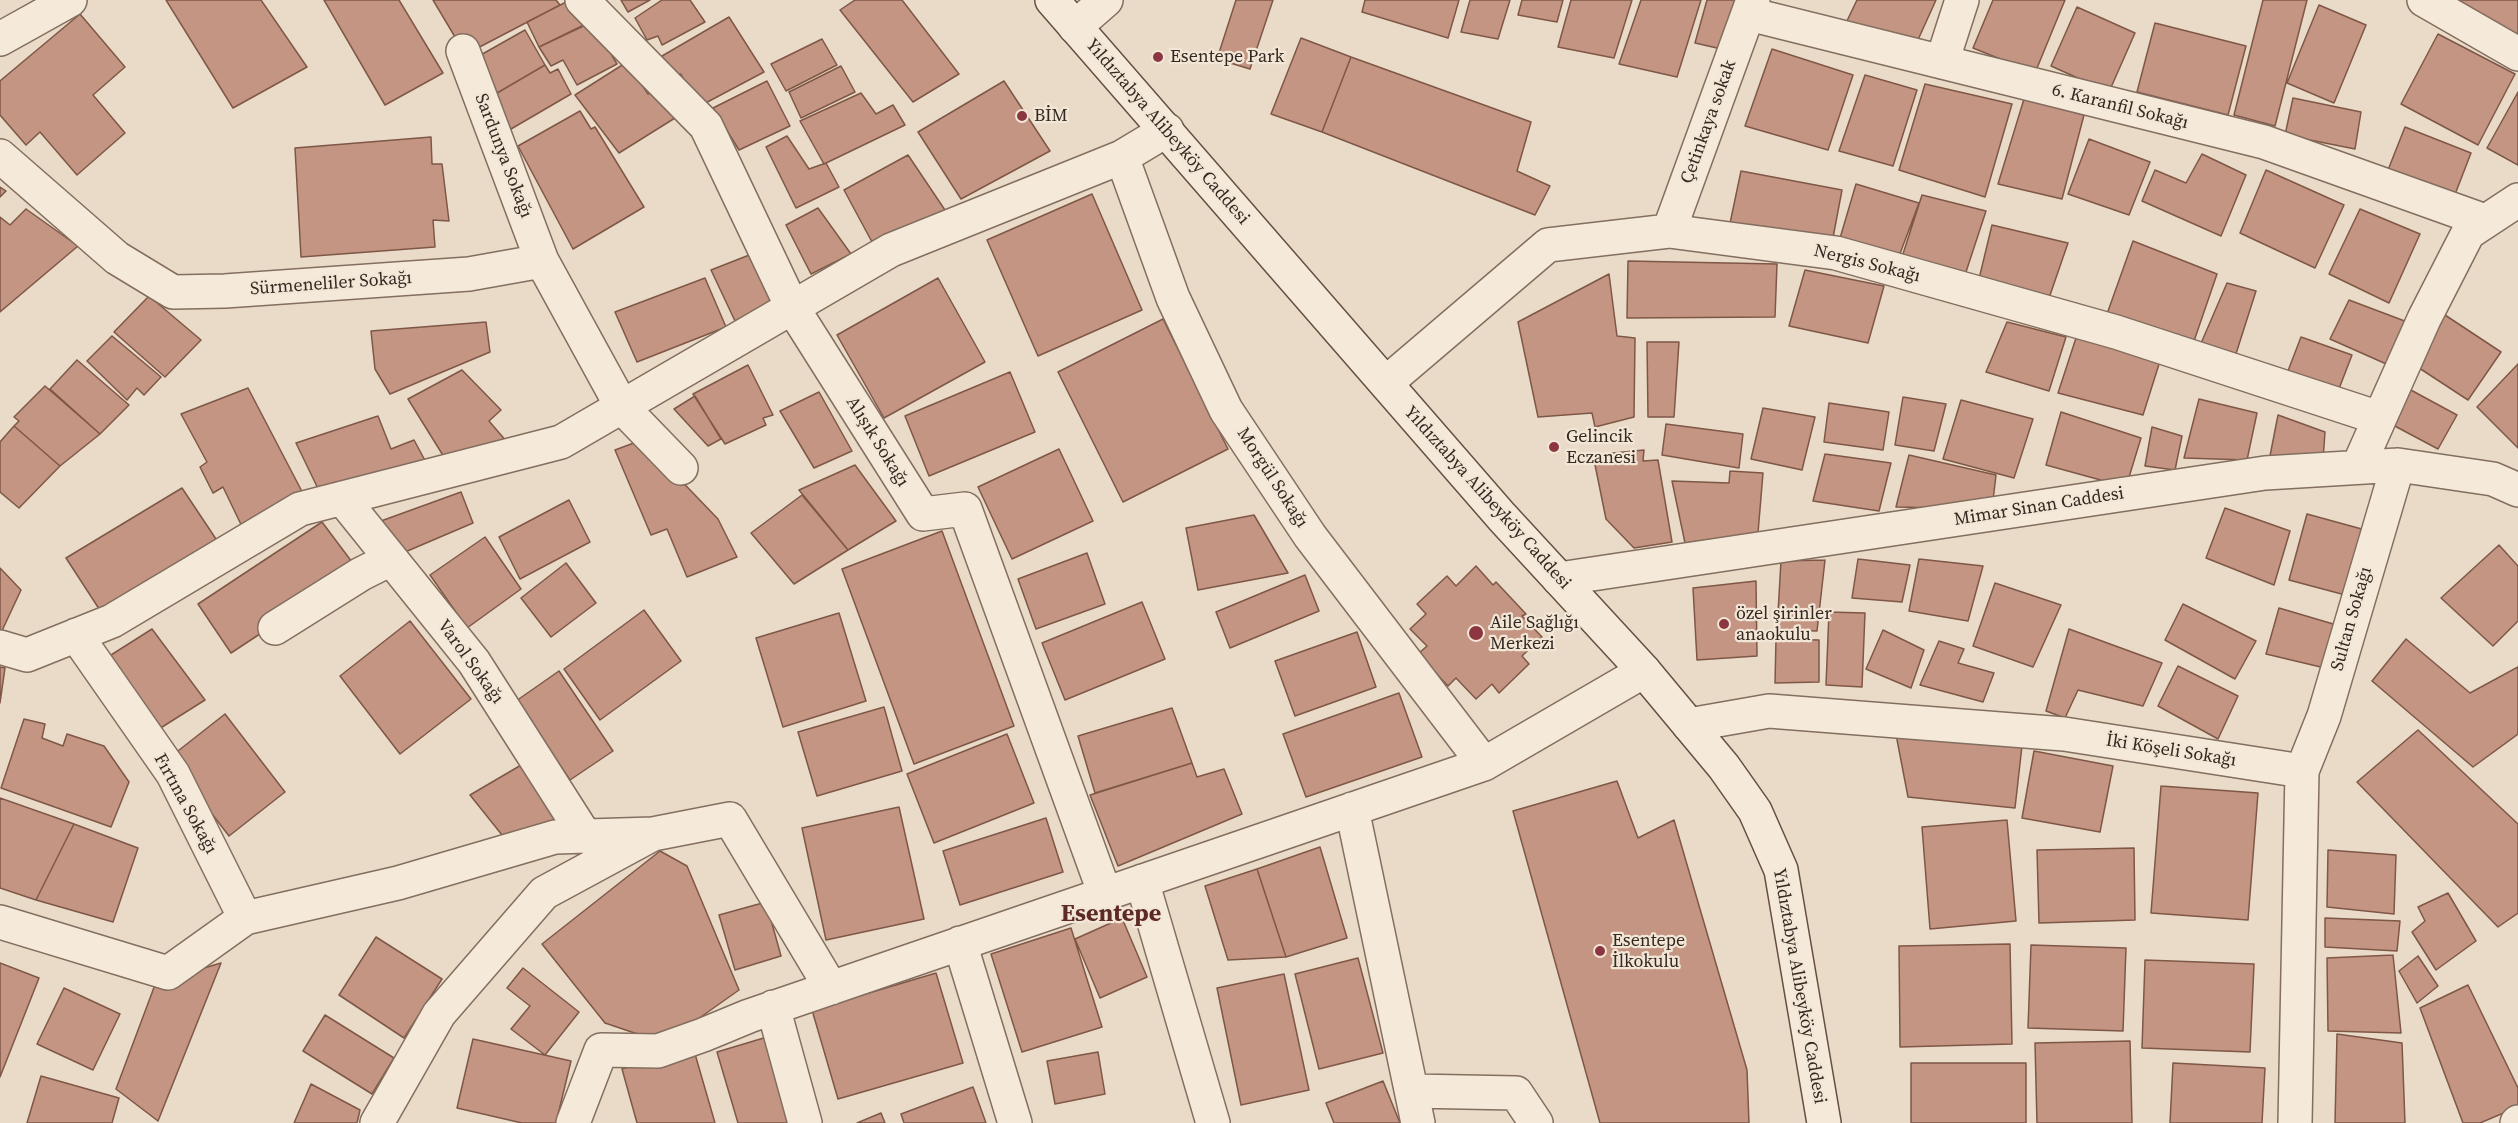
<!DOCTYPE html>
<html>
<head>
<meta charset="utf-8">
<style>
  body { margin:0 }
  canvas { display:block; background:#e9dbc8 }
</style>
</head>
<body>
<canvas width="2518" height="1123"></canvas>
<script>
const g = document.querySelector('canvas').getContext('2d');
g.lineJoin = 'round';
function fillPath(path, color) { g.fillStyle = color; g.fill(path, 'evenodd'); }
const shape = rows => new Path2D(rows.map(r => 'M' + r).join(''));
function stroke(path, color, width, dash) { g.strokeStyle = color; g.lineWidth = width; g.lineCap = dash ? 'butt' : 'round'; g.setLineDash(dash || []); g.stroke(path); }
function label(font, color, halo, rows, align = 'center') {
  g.font = font + ' "Source Serif 4",serif'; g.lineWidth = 4.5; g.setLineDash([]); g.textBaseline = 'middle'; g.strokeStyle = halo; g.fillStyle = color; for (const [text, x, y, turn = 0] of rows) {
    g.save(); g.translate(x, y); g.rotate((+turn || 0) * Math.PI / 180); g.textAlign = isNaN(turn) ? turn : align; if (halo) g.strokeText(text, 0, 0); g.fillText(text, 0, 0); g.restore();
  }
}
const building = shape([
  [166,0,261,0,307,67,233,108,166,0],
  [324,0,399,0,443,73,385,105,324,0],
  [433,0,556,0,560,5,470,52,461,47,433,0],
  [570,0,586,24,539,47,527,22,570,0],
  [621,0,650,0,628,12,621,0],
  [662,0,690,0,705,22,662,45,658,36,647,40,635,18,662,0],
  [855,0,902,0,959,74,913,102,840,10,855,0],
  [1236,0,1273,0,1250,69,1217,59,1236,0],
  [1365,0,1459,0,1448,38,1362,12,1365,0],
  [1470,0,1510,0,1498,39,1461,32,1470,0],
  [1522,0,1563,0,1557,22,1518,15,1522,0],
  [1571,0,1632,0,1614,58,1558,47,1571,0],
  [1641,0,1701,0,1677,77,1619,64,1641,0],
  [1707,0,1745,0,1730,51,1695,43,1707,0],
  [1857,0,1936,0,1917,42,1844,27,1857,0],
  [1993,0,2065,0,2035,73,1973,48,1993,0],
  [2263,0,2307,0,2275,126,2234,115,2263,0],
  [2437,0,2518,0,2518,40,2437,0],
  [2319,5,2366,25,2334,103,2287,83,2319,5],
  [2077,7,2135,33,2109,92,2051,66,2077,7],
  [80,14,125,67,93,95,125,133,77,175,40,132,26,145,0,115,0,81,80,14],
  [729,17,764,72,698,107,681,74,674,78,662,56,729,17],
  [592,22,617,64,577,85,563,60,551,66,539,47,592,22],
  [2155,23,2246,46,2228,115,2137,92,2155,23],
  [525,30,545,65,492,96,470,61,525,30],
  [2438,34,2515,74,2478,145,2401,104,2438,34],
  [1301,38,1351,57,1322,132,1271,114,1301,38],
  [822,39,837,65,786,91,771,64,822,39],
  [1772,49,1853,75,1828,150,1745,126,1772,49],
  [1351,57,1531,122,1517,171,1550,186,1535,215,1322,132,1351,57],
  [627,62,648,94,653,92,675,118,619,153,575,95,627,62],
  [545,65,550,73,558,69,571,94,511,129,492,96,545,65],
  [841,66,855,92,801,118,789,92,841,66],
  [1865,75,1917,90,1893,166,1839,151,1865,75],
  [767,81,790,126,739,150,713,108,767,81],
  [1004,81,1050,151,961,199,918,132,1004,81],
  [1925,84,2012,104,1985,197,1899,170,1925,84],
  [2518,92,2518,165,2487,148,2518,92],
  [861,93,876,114,893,105,905,125,824,164,800,121,861,93],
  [2293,98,2361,112,2355,149,2285,135,2293,98],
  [2024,99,2084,115,2062,199,1998,184,2024,99],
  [580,111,591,129,595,127,644,207,573,249,518,146,580,111],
  [2405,127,2471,153,2454,197,2388,170,2405,127],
  [787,136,809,169,826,163,839,187,796,208,766,147,787,136],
  [431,137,432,164,442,164,449,221,433,220,435,247,301,257,295,148,431,137],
  [2089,139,2150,162,2129,215,2068,194,2089,139],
  [2202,154,2246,175,2221,236,2142,201,2155,170,2186,183,2202,154],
  [908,155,947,213,899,229,872,242,844,190,908,155],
  [2266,170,2344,205,2315,268,2240,233,2266,170],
  [1741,171,1842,190,1832,243,1729,228,1741,171],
  [1856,184,1919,203,1898,259,1838,245,1856,184],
  [0,187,6,191,0,197,0,187],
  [1092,194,1142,310,1038,356,987,240,1092,194],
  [1922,195,1986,211,1964,278,1901,260,1922,195],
  [818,208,851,254,811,274,786,225,818,208],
  [26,209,78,246,0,312,0,217,10,225,26,209],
  [2360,209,2420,234,2389,303,2329,274,2360,209],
  [1992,225,2068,243,2049,298,1978,283,1992,225],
  [2133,241,2217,274,2193,344,2107,314,2133,241],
  [762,250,785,299,735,321,711,270,762,250],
  [1628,261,1777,264,1775,317,1627,318,1628,261],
  [1805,270,1884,286,1868,343,1789,326,1805,270],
  [1609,274,1617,336,1635,338,1634,417,1595,427,1592,413,1538,417,1518,322,1609,274],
  [705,278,726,327,637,362,615,312,705,278],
  [938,278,985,362,884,418,837,335,938,278],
  [2227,283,2256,291,2234,360,2199,348,2227,283],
  [149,296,201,340,165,377,114,332,149,296],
  [2349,300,2410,323,2393,367,2330,339,2349,300],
  [2445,315,2501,352,2468,400,2413,364,2445,315],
  [1163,319,1228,449,1123,502,1058,372,1163,319],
  [486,322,490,352,390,394,375,369,371,331,486,322],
  [2007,322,2066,337,2049,391,1986,372,2007,322],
  [112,336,161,377,144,395,137,388,127,400,87,361,112,336],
  [2301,337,2352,355,2337,394,2286,376,2301,337],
  [2076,338,2160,361,2143,415,2058,393,2076,338],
  [1647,342,1679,342,1674,417,1648,417,1647,342],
  [77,360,129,405,100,434,50,389,77,360],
  [2518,364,2518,448,2477,407,2518,364],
  [748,365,773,415,763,418,766,425,725,444,693,394,748,365],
  [462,370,501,410,489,421,507,442,449,465,408,399,462,370],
  [1010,372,1035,432,929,476,905,416,1010,372],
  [45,386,100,434,60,466,14,426,19,421,14,417,45,386],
  [248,388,308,503,247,537,223,487,213,493,200,467,207,462,181,414,248,388],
  [2409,389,2457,415,2438,449,2391,424,2409,389],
  [819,392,852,451,814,468,780,411,819,392],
  [695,396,721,439,708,446,674,409,695,396],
  [1903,397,1946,404,1934,451,1895,445,1903,397],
  [2199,399,2257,413,2247,460,2184,458,2199,399],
  [1961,400,2033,419,2014,478,1943,459,1961,400],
  [1829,403,1889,412,1883,450,1824,442,1829,403],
  [1763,408,1815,417,1802,470,1751,459,1763,408],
  [2061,412,2141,438,2126,487,2046,465,2061,412],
  [2278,415,2325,432,2323,460,2269,461,2278,415],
  [378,416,391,449,414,440,428,466,323,499,296,443,378,416],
  [1666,424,1743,434,1739,468,1662,455,1666,424],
  [14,426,60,466,19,508,0,492,0,442,14,426],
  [2152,427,2182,436,2175,470,2145,466,2152,427],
  [642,440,718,519,737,557,687,577,667,529,651,535,615,450,642,440],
  [1059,449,1093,521,1012,559,978,487,1059,449],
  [1644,450,1643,461,1658,460,1672,542,1634,548,1606,519,1593,455,1644,450],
  [1825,454,1891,463,1879,511,1813,501,1825,454],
  [1909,455,1996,475,1992,509,1896,507,1909,455],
  [855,465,896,521,848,550,799,490,855,465],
  [1730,471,1763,473,1758,533,1685,543,1672,481,1729,483,1730,471],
  [182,488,224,551,105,618,66,558,182,488],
  [461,492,473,523,398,555,381,521,461,492],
  [802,495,848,550,794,584,751,533,802,495],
  [569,500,590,542,520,579,499,537,569,500],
  [2225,508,2290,531,2274,585,2206,558,2225,508],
  [2307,514,2369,531,2349,596,2289,580,2307,514],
  [1254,515,1288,573,1198,590,1186,528,1254,515],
  [322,522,361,574,354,572,231,653,198,604,322,522],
  [942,531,1014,726,914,764,842,569,942,531],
  [485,537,521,589,467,628,430,575,485,537],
  [2499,545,2518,566,2518,621,2493,646,2441,598,2499,545],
  [1087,553,1105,604,1036,629,1018,579,1087,553],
  [1858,559,1910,565,1902,602,1852,598,1858,559],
  [1919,559,1983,566,1968,621,1909,611,1919,559],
  [1825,560,1817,631,1777,630,1781,561,1825,560],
  [566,563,596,603,551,637,521,598,566,563],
  [1476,566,1493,585,1496,582,1526,614,1522,616,1542,637,1522,656,1529,664,1499,693,1492,684,1476,699,1456,678,1448,686,1418,654,1427,646,1410,629,1426,614,1417,604,1447,576,1456,586,1476,566],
  [0,568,21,590,0,635,0,568],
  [1305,575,1319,611,1230,648,1216,612,1305,575],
  [1756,581,1757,656,1697,660,1693,588,1756,581],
  [1995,583,2061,605,2033,667,1973,646,1995,583],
  [1142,602,1165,659,1065,700,1042,643,1142,602],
  [2183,604,2256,641,2235,679,2165,640,2183,604],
  [2279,608,2340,626,2329,669,2266,654,2279,608],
  [644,610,681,661,600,720,564,669,644,610],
  [1829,612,1865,613,1862,687,1826,685,1829,612],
  [839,613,866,701,783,727,756,638,839,613],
  [410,621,471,699,400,754,340,676,410,621],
  [152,629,205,700,151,734,100,662,152,629],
  [2069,629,2162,663,2143,706,2078,690,2065,718,2046,711,2069,629],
  [1883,630,1924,650,1911,688,1866,669,1883,630],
  [1357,632,1376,687,1295,716,1275,661,1357,632],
  [1776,639,1819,640,1819,682,1775,683,1776,639],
  [2406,639,2470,693,2518,667,2518,734,2473,767,2372,681,2406,639],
  [1939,641,1964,649,1958,663,1994,673,1983,702,1920,685,1939,641],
  [2178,666,2238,696,2218,739,2158,706,2178,666],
  [0,667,5,668,0,703,0,667],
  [559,671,613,751,570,780,516,701,559,671],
  [1399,693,1422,757,1306,797,1283,734,1399,693],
  [884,707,902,771,817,796,798,732,884,707],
  [1172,708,1192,763,1095,793,1078,736,1172,708],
  [225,714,285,792,229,836,169,758,225,714],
  [24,719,45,724,42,738,63,746,67,734,104,746,129,782,111,827,1,788,24,719],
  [1894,724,2023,737,2015,808,1908,797,1894,724],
  [2418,730,2518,824,2518,913,2498,927,2357,782,2418,730],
  [1007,734,1034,803,934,843,907,774,1007,734],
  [2034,751,2113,766,2100,832,2022,818,2034,751],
  [528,761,566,817,510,845,470,795,528,761],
  [1192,763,1197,777,1224,769,1242,814,1118,866,1090,795,1192,763],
  [1617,781,1638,838,1674,820,1747,1070,1749,1123,1600,1123,1513,811,1617,781],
  [2161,786,2258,793,2248,920,2151,913,2161,786],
  [0,798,74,824,36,900,0,888,0,798],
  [899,807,924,919,826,940,802,828,899,807],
  [1046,818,1063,872,960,905,943,851,1046,818],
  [2007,820,2016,921,1930,929,1922,827,2007,820],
  [74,824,138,848,113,922,36,900,74,824],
  [1320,847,1347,938,1286,957,1257,869,1320,847],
  [2134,848,2135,920,2039,923,2037,850,2134,848],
  [2328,850,2396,855,2394,914,2327,907,2328,850],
  [660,851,687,866,739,990,664,1043,605,1023,542,944,660,851],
  [1257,869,1286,957,1228,960,1205,886,1257,869],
  [2448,893,2476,941,2436,970,2412,932,2425,921,2418,907,2448,893],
  [766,902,781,956,735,970,719,915,766,902],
  [1122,918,1147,977,1100,998,1075,939,1122,918],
  [2325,918,2400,921,2397,951,2325,947,2325,918],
  [1071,928,1102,1027,1022,1052,991,954,1071,928],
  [376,937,442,979,404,1038,339,995,376,937],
  [2010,944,2012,1044,1900,1047,1899,946,2010,944],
  [2031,945,2126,948,2123,1031,2028,1028,2031,945],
  [2393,955,2401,1033,2328,1031,2327,958,2393,955],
  [2418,956,2438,986,2417,1003,2399,971,2418,956],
  [1358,958,1383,1053,1319,1069,1295,974,1358,958],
  [2145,960,2254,964,2250,1052,2142,1048,2145,960],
  [0,963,39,978,0,1077,0,963],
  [221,963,158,1121,116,1089,156,982,221,963],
  [523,968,579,1012,545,1055,511,1029,530,1006,507,988,523,968],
  [936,973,963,1063,838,1099,812,1010,936,973],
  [1284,974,1309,1090,1241,1105,1217,988,1284,974],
  [2468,985,2518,1088,2518,1107,2480,1123,2463,1123,2420,1008,2468,985],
  [64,988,120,1014,93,1070,37,1044,64,988],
  [325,1015,394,1058,372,1094,303,1051,325,1015],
  [2337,1034,2402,1043,2405,1123,2335,1123,2337,1034],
  [767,1037,792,1123,738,1123,717,1052,767,1037],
  [473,1039,571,1061,556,1123,522,1123,457,1108,473,1039],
  [2130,1041,2132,1123,2037,1123,2035,1043,2130,1041],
  [693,1047,715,1123,637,1123,622,1069,693,1047],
  [1098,1052,1105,1094,1055,1104,1047,1061,1098,1052],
  [1911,1063,2026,1063,2026,1123,1911,1123,1911,1063],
  [2173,1063,2265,1068,2262,1123,2170,1123,2173,1063],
  [41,1076,119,1098,112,1123,27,1123,41,1076],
  [1383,1081,1400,1123,1334,1123,1326,1103,1383,1081],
  [311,1084,360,1110,357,1123,294,1123,311,1084],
  [973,1087,986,1123,904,1123,901,1114,973,1087],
  [881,1113,885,1123,857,1123,881,1113]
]);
const street = shape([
  [582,0,706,126,792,307,923,514,965,509,1105,894],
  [2424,0,2518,54],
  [1749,14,2264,142,2485,221],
  [1075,27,1106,0],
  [0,39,70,0],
  [463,51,542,261],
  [1942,62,1962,0],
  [0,156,117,258,173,292,225,291,469,274,542,261,622,407,681,468],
  [1122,157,1173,298,1226,410,1310,536,1484,764],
  [1669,231,1753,0],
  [1386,383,1548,245,1669,231,1836,253,2116,332,2379,418],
  [2358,467,2424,319,2468,233,2518,200],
  [342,498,474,662,585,836],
  [1559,579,2265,473,2398,465,2493,479,2518,490],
  [275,628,361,574,391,559],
  [76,635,173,774,245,918],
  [0,647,27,655,112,621,300,509,561,442,891,250,1122,157,1167,130],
  [1689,725,1769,711,2064,734,2302,771,2295,1123],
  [2302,771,2324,716,2398,465],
  [1352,809,1418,1123],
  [1142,881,1213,1123],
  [0,922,168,973,245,918,398,883,555,837,653,834],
  [960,943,1015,1123],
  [773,1007,805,1123],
  [1412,1091,1516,1093,1536,1123],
  [377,1123,439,1014,544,893,653,834,730,819,831,988],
  [573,1123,601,1050,658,1051,703,1035,749,1016,1484,764,1644,671],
  [2517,1123,2518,1122]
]);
const secondary = shape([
  [1052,0,1502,517,1644,671,1724,767,1755,811,1781,870,1824,1123]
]);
const markers = [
  [1158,57,6,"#8b3640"],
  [1022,116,6,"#8b3640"],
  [1554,447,6,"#8b3640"],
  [1724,624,6,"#8b3640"],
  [1476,633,8,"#8b3640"],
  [1600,951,6,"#8b3640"]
];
const poiNames = [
  ["Esentepe Park",1170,57],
  ["BİM",1034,116],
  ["Gelincik",1566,437],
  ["Eczanesi",1566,458],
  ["özel şirinler",1736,614],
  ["anaokulu",1736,635],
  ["Aile Sağlığı",1490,623],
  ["Merkezi",1490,644],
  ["Esentepe",1612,941],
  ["İlkokulu",1612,962]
];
const streetNames = [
  ["6. Karanfil Sokağı",2120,107,14],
  ["Çetinkaya sokak",1709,122,-70],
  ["Yıldıztabya Alibeyköy Caddesi",1167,132,49],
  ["Sardunya Sokağı",503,156,69],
  ["Nergis Sokağı",1867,264,14],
  ["Sürmeneliler Sokağı",331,284,-4],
  ["Alışık Sokağı",877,442,58],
  ["Morgül Sokağı",1272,478,57],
  ["Yıldıztabya Alibeyköy Caddesi",1487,498,48],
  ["Mimar Sinan Caddesi",2039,507,-9],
  ["Sultan Sokağı",2352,619,-74],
  ["Varol Sokağı",470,662,54],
  ["İki Köşeli Sokağı",2171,751,9],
  ["Fırtına Sokağı",185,804,61],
  ["Yıldıztabya Alibeyköy Caddesi",1799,986,80]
];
const districtNames = [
  ["Esentepe",1111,915]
];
fillPath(building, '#c39582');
stroke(building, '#7f5747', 1.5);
stroke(street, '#836e5f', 36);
stroke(secondary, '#654f42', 36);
stroke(street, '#f5eada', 33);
stroke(secondary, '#f5eada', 33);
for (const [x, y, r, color] of markers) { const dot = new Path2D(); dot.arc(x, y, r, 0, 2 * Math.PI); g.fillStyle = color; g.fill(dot); stroke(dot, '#f2e6d6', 2); }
label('18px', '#352821', '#f2e6d6', poiNames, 'left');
label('18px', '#352821', '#f2e6d6', streetNames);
label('bold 24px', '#5d2a25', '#f2e6d6', districtNames);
</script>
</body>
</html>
